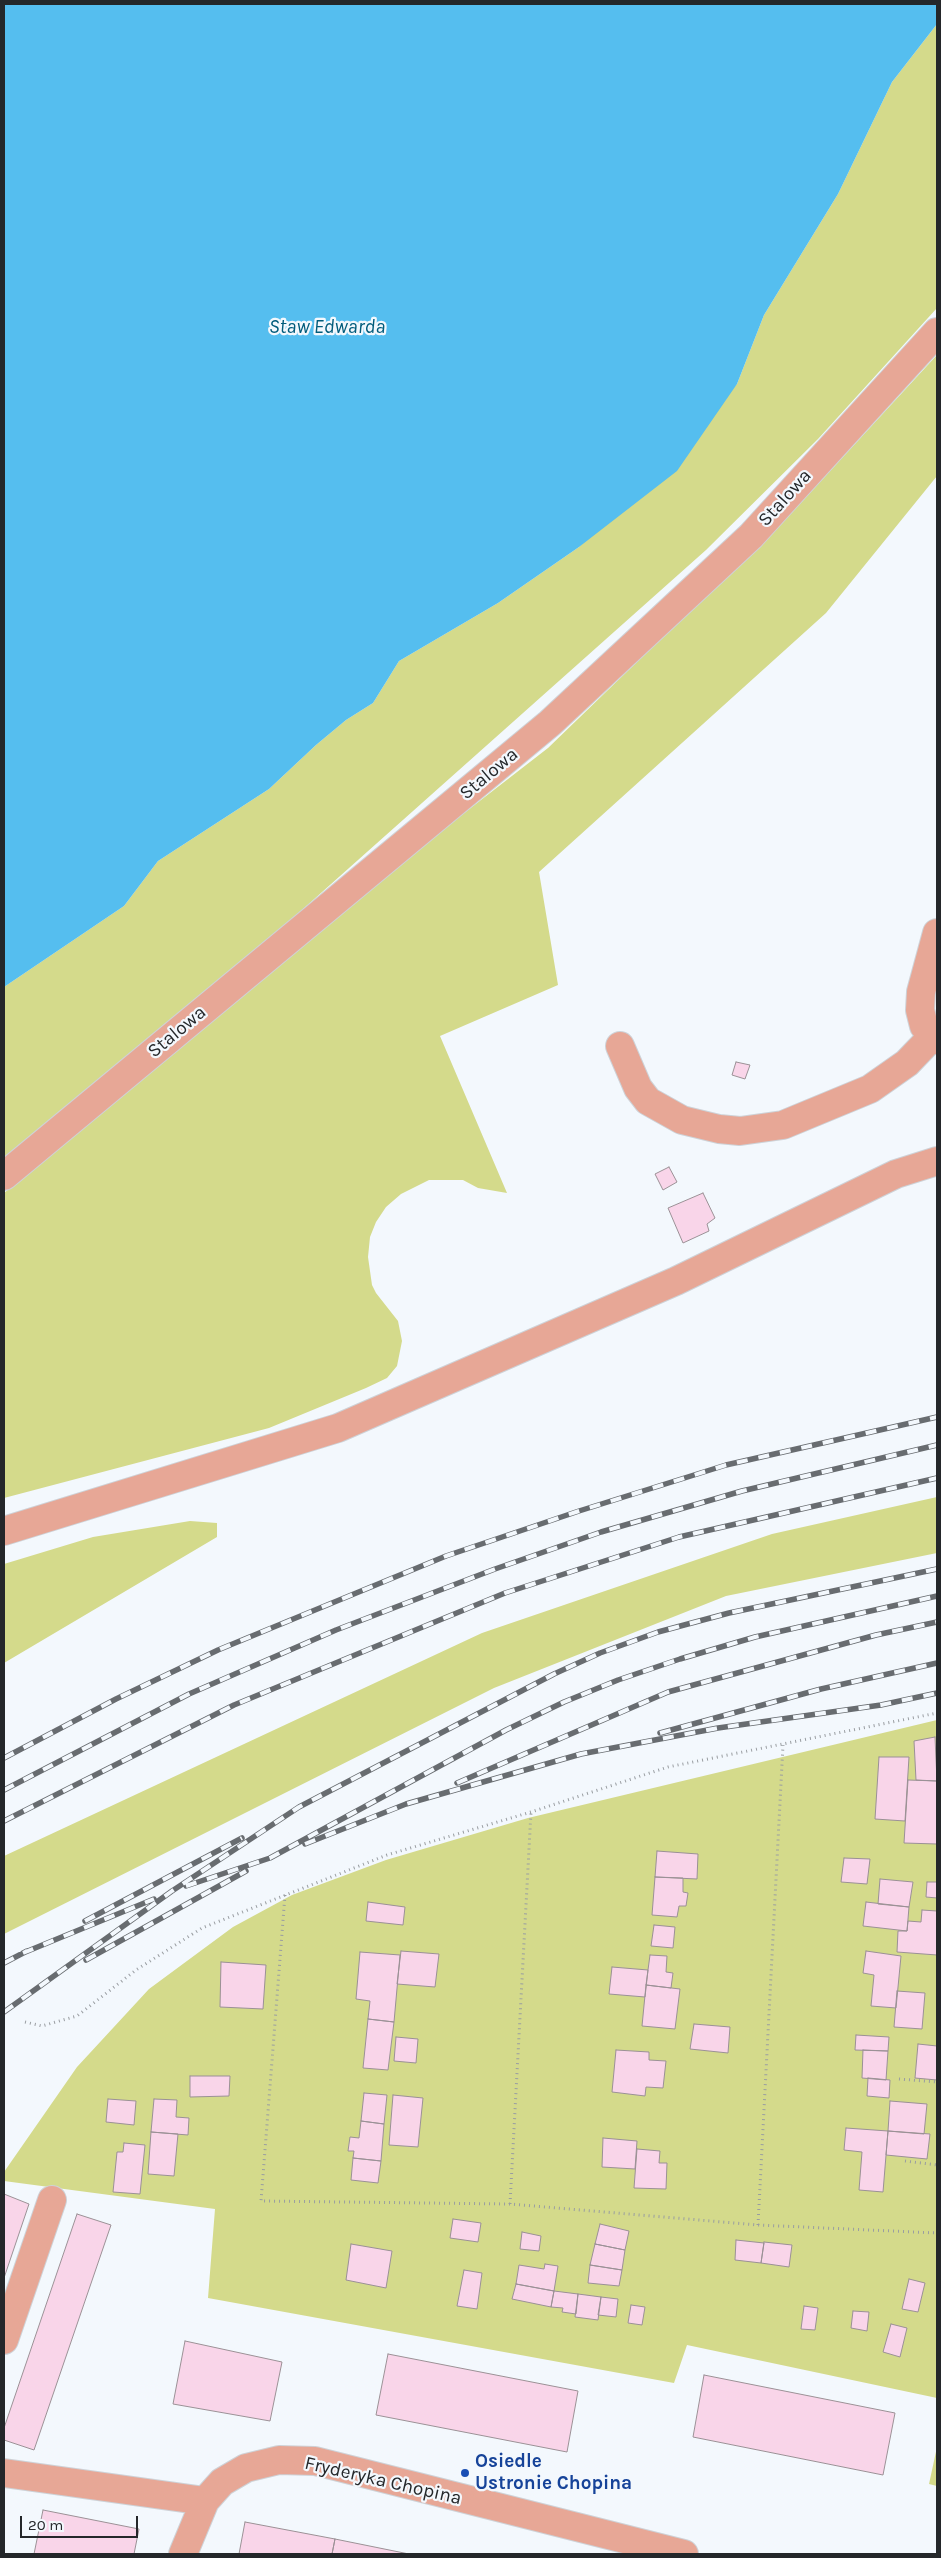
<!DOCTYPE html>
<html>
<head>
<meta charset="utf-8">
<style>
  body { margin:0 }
  #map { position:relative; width:941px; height:2558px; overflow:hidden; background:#f3f8fd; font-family:Karla,sans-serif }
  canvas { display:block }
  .frame { position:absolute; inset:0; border:5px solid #24272a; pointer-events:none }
  .scale { position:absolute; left:20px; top:2516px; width:118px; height:22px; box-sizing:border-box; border:2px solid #24272a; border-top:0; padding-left:6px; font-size:15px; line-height:18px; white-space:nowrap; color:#24272a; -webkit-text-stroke:4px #f3f8fd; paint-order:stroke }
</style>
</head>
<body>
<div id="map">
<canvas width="941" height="2558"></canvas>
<div class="frame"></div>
<div class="scale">20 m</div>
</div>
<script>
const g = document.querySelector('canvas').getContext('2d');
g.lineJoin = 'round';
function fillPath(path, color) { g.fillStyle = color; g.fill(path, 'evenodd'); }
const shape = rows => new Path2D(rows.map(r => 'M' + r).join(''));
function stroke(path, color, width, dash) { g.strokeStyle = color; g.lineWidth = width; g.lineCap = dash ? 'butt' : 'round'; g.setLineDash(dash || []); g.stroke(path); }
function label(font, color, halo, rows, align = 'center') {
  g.font = font + ' Karla,sans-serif'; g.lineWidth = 4.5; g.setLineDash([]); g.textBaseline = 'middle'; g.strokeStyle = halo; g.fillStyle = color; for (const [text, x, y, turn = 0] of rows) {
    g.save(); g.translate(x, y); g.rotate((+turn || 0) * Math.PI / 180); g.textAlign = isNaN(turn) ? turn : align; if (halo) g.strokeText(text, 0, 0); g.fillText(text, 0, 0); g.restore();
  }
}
const green = shape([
  [937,24,937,308,818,439,706,550,248,958,4,1159,4,987,124,906,158,861,269,789,316,745,346,720,373,703,399,661,498,603,579,547,737,384,764,315,838,194,892,82],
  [937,355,937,476,826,613,539,872,558,985,440,1036,507,1193,478,1188,463,1180,429,1180,401,1194,386,1207,376,1222,370,1237,368,1257,372,1285,376,1293,398,1321,402,1341,397,1366,387,1378,366,1388,269,1428,4,1498,4,1193,282,961,343,907,548,748,794,510],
  [937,1497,937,1553,726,1596,494,1688,4,1934,4,1856,482,1633,772,1534],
  [190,1521,217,1523,217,1537,4,1663,4,1564,93,1537],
  [937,1720,937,2398,687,2345,674,2383,208,2298,215,2209,4,2181,4,2172,77,2067,149,1989,233,1927,292,1895,386,1860,528,1818],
  [937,2447,937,2486,929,2484]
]);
const water = shape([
  [4,4,937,4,937,24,892,82,838,194,764,315,737,384,677,471,579,547,498,603,399,661,373,703,346,720,316,745,269,789,158,861,124,906,4,987]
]);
const building = shape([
  [736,1062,750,1065,745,1079,732,1075,736,1062],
  [669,1167,677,1182,663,1190,655,1174,669,1167],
  [703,1193,715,1218,707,1224,709,1231,683,1243,668,1208,703,1193],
  [935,1737,937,1781,916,1780,914,1741,935,1737],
  [879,1757,909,1757,905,1821,875,1819,879,1757],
  [908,1780,937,1781,937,1844,904,1843,908,1780],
  [657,1851,698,1854,697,1879,655,1877,657,1851],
  [844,1858,870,1859,867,1884,841,1882,844,1858],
  [655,1877,683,1878,683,1892,688,1893,686,1906,679,1906,677,1917,652,1915,655,1877],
  [880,1879,913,1882,909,1907,878,1904,880,1879],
  [927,1882,937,1882,937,1898,926,1897,927,1882],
  [368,1902,405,1907,403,1925,366,1921,368,1902],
  [866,1902,909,1907,907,1931,863,1926,866,1902],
  [922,1910,937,1911,937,1955,897,1952,898,1931,907,1931,908,1921,921,1922,922,1910],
  [654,1925,675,1927,673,1948,651,1946,654,1925],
  [401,1951,439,1954,435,1987,397,1984,401,1951],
  [866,1951,901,1956,896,2008,871,2006,874,1975,863,1973,866,1951],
  [360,1952,400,1955,394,2022,368,2019,370,2001,356,1999,360,1952],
  [650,1955,667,1956,666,1972,673,1973,671,1988,646,1985,650,1955],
  [221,1962,266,1965,263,2009,220,2007,221,1962],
  [612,1967,648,1970,645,1997,609,1994,612,1967],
  [646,1985,680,1989,675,2029,642,2026,646,1985],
  [897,1991,925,1993,922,2029,894,2027,897,1991],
  [368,2019,394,2022,388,2070,363,2068,368,2019],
  [694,2024,730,2027,728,2053,690,2049,694,2024],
  [856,2035,889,2037,888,2051,855,2050,856,2035],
  [396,2037,418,2039,416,2063,394,2061,396,2037],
  [918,2044,937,2046,937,2080,915,2078,918,2044],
  [616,2050,649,2052,649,2060,666,2061,663,2088,646,2087,645,2096,612,2092,616,2050],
  [863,2050,888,2051,886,2080,862,2078,863,2050],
  [190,2076,230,2076,229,2096,190,2097,190,2076],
  [868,2078,890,2080,889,2098,867,2096,868,2078],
  [364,2093,387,2095,384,2124,361,2121,364,2093],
  [393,2095,423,2098,418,2147,389,2145,393,2095],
  [108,2099,136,2101,134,2125,106,2122,108,2099],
  [154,2099,177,2100,176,2117,189,2118,188,2135,151,2132,154,2099],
  [890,2101,927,2104,924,2134,888,2131,890,2101],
  [361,2121,384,2124,381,2161,353,2158,354,2151,348,2151,350,2137,359,2138,361,2121],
  [846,2128,888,2131,883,2192,859,2190,862,2152,844,2150,846,2128],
  [888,2131,930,2134,927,2159,886,2155,888,2131],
  [151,2132,178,2134,174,2176,148,2174,151,2132],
  [603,2138,637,2141,635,2169,602,2167,603,2138],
  [124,2143,145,2145,140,2194,113,2192,117,2152,123,2152,124,2143],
  [637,2149,660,2151,659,2163,667,2163,666,2189,634,2188,637,2149],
  [353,2158,381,2161,378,2183,351,2180,353,2158],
  [4,2194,29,2204,4,2278,4,2194],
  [77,2214,111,2225,34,2450,4,2440,4,2428,77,2214],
  [453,2219,481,2223,478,2242,450,2238,453,2219],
  [600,2224,629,2231,625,2250,595,2244,600,2224],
  [522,2232,541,2236,539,2251,520,2249,522,2232],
  [736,2240,764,2243,761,2263,735,2260,736,2240],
  [764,2242,792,2245,789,2267,761,2263,764,2242],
  [351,2244,392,2251,386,2288,346,2280,351,2244],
  [595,2244,625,2250,622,2270,590,2265,595,2244],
  [545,2264,558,2266,554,2291,516,2284,519,2265,544,2269,545,2264],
  [590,2265,622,2270,619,2286,588,2283,590,2265],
  [464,2270,482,2273,477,2309,457,2306,464,2270],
  [909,2279,925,2283,918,2312,902,2309,909,2279],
  [516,2284,554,2291,551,2307,512,2299,516,2284],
  [554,2291,578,2294,576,2314,562,2312,563,2308,551,2307,554,2291],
  [578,2294,601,2297,598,2320,575,2317,578,2294],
  [601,2297,618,2299,616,2317,598,2315,601,2297],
  [631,2305,645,2307,642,2325,628,2323,631,2305],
  [804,2306,818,2308,815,2330,801,2329,804,2306],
  [853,2311,869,2312,867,2331,851,2328,853,2311],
  [891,2324,907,2328,900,2357,883,2352,891,2324],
  [185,2341,282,2362,270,2421,173,2404,185,2341],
  [388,2354,578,2391,567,2452,376,2415,388,2354],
  [704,2375,895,2413,883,2475,693,2437,704,2375],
  [43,2510,139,2529,134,2554,34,2554,43,2510],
  [245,2522,335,2539,332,2554,239,2554,245,2522],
  [335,2539,409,2554,332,2554,335,2539]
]);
const path = shape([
  [285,1895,261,2201,510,2204,758,2225,937,2233],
  [25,2022,42,2026,77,2016,136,1970,202,1928,387,1855,531,1812,668,1767,937,1713],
  [899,2079,937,2082],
  [905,2161,937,2165],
  [510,2204,531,1812],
  [758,2225,783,1745]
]);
const minor = shape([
  [937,933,921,992,920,1010,924,1026,937,1040],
  [620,1046,638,1088,648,1101,682,1120,719,1129,740,1131,783,1125,870,1089,907,1063,932,1037],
  [4,1176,550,723,751,536,937,332],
  [4,1531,338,1428,676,1281,896,1174,937,1161],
  [4,2340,52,2200],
  [4,2473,205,2501],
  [183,2554,205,2501,222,2482,246,2468,279,2460,315,2461,684,2554]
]);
const rail = shape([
  [660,1733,821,1689,937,1663],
  [4,1758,116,1699,218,1650,446,1556,579,1511,726,1465,937,1417],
  [457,1783,668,1692,876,1635,937,1622],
  [4,1790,189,1694,336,1630,495,1569,601,1532,742,1491,937,1445],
  [4,1821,234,1705,505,1593,679,1537,937,1478],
  [305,1844,406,1804,581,1754,718,1728,881,1705,937,1693],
  [186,1886,270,1858,506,1730,564,1702,618,1680,680,1659,755,1637,937,1596],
  [85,1921,242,1838],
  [23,1953,154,1899],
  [86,1960,246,1871],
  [4,1963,27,1951],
  [4,2012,172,1891,299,1807,554,1674,600,1653,658,1632,729,1613,937,1569]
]);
const markers = [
  [465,2473,5,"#1a4fb4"]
];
const streetNames = [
  ["Stalowa",785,498,-48],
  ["Stalowa",489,774,-40],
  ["Stalowa",177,1032,-40],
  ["Fryderyka Chopina",383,2481,13]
];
const transitNames = [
  ["Osiedle",475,2462],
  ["Ustronie Chopina",475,2484]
];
const waterNames = [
  ["Staw Edwarda",327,327]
];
fillPath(green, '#d4da8b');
fillPath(water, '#55beef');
fillPath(building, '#f9d5e9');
stroke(building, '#9b9196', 1);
stroke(minor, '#ced2d7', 30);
stroke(path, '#999da1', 3, [1, 4]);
stroke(minor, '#e7a796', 28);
stroke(rail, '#686c70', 5.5);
stroke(rail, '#f3f8fd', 4, [11]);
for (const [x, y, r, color] of markers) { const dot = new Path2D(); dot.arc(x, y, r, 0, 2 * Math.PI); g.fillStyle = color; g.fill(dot); stroke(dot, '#f3f8fd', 2); }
label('19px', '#24272a', '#f3f8fd', streetNames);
label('bold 19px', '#164399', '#f3f8fd', transitNames, 'left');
label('italic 20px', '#005b7b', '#f3f8fd', waterNames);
</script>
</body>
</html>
